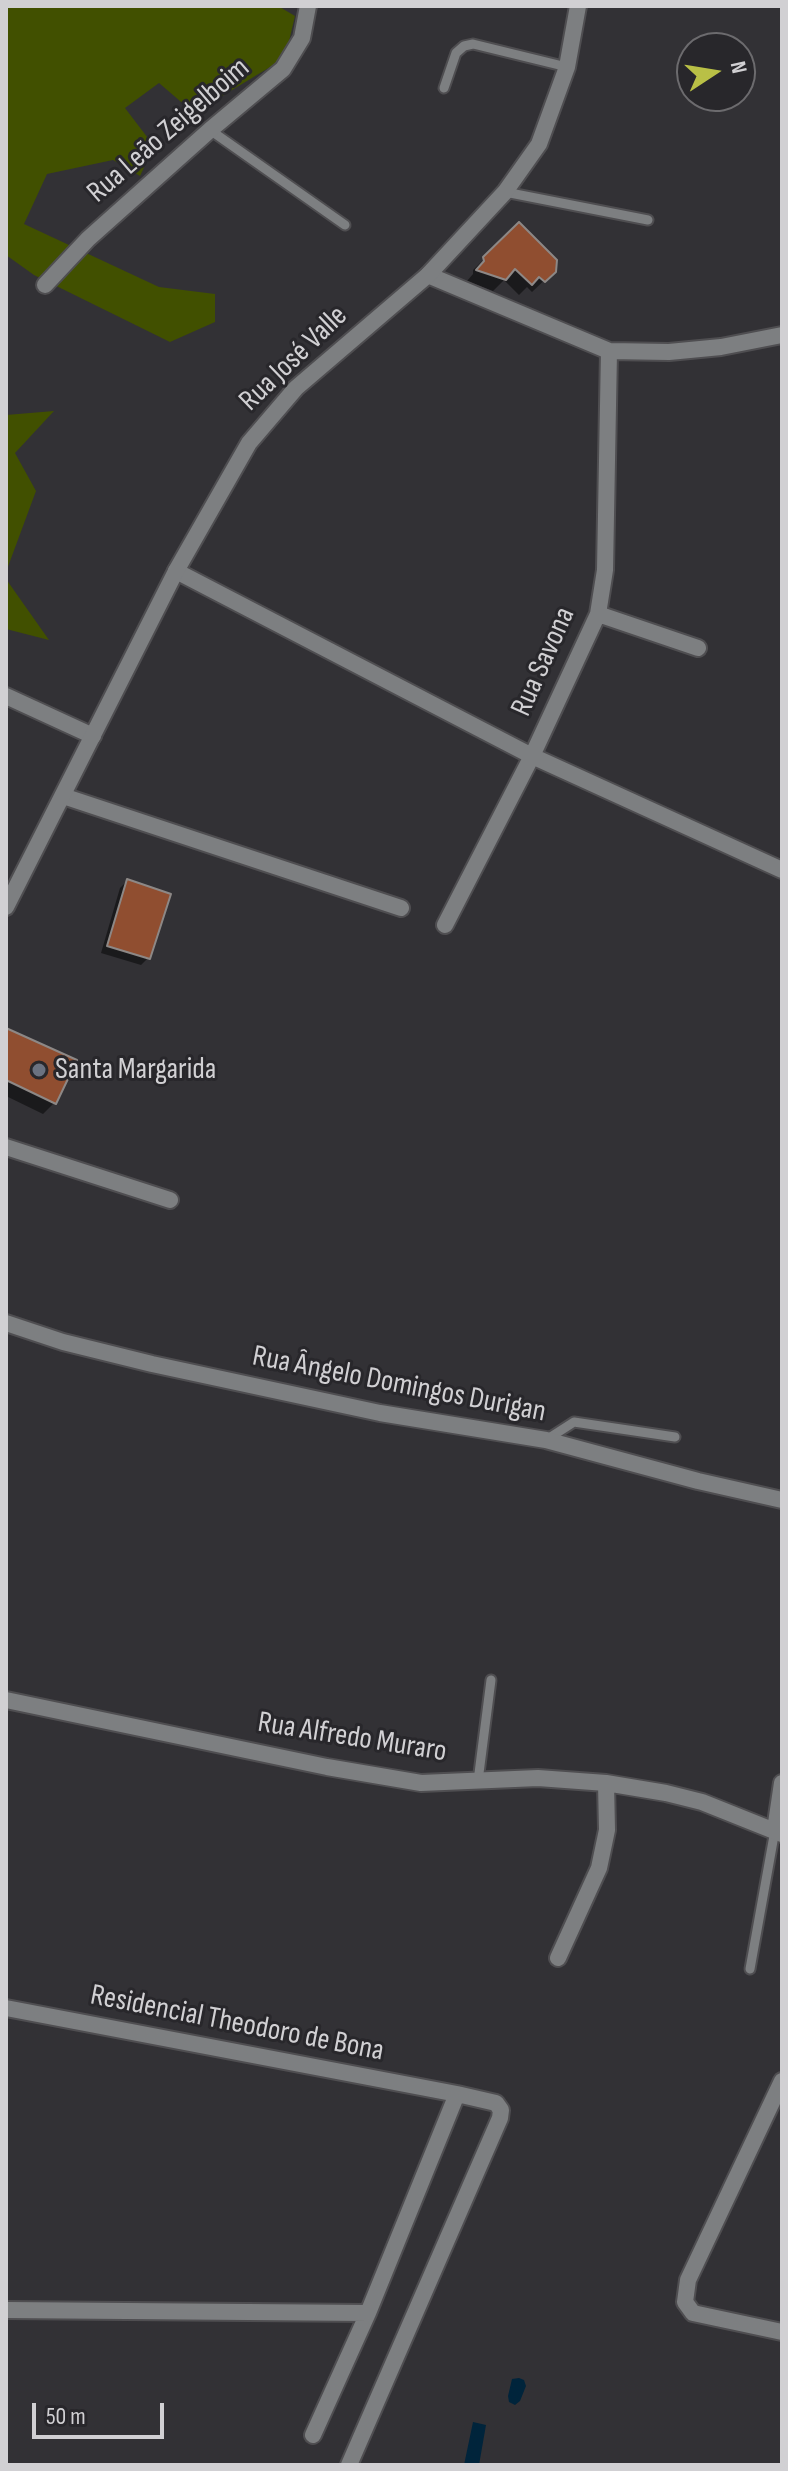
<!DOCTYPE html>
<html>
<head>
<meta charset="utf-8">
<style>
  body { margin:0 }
  #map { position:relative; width:788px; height:2471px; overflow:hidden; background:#323135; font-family:"Sofia Sans Condensed",sans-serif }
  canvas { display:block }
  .frame { position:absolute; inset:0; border:8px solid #d1d0d3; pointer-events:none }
  .north { position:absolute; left:676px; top:32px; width:80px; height:80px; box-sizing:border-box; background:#28272b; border:2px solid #6c6b6e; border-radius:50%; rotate:78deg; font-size:22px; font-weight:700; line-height:32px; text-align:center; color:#d1d0d3 }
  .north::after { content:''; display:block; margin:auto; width:28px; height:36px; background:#b9c046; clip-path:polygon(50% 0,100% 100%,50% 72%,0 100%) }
  .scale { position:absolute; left:32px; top:2403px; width:132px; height:36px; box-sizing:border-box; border:4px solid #d1d0d3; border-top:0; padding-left:10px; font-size:24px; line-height:28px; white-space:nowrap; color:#d1d0d3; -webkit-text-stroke:6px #28272b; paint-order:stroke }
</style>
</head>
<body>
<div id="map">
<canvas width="788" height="2471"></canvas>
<div class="frame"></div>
<div class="north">N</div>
<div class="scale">50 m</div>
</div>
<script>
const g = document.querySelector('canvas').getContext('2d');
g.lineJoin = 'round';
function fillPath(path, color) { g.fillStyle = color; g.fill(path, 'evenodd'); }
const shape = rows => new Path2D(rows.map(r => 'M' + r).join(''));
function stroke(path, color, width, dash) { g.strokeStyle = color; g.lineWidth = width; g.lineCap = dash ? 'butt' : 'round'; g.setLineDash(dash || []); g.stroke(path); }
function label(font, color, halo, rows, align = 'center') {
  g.font = font + ' "Sofia Sans Condensed",sans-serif'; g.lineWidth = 6; g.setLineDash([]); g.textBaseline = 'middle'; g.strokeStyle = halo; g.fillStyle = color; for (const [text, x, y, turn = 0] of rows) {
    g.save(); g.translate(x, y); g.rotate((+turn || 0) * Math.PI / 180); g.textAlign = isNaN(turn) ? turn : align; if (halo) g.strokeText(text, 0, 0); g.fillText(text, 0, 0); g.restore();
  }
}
const green = shape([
  [6,6,278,6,295,16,285,58,194,113,159,83,125,108,154,146,140,176,113,160,47,174,24,224,159,287,215,294,215,322,170,342,34,275,6,255],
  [54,411,15,453,36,491,6,572,6,415],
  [6,579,49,640,6,629]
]);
const water = shape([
  [519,2378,524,2380,526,2386,520,2401,515,2405,509,2402,508,2396,512,2379],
  [473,2422,486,2425,479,2465,464,2465]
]);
const shadow = shape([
  [519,225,554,271,532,292,527,287,519,295,504,280,493,291,467,281,473,274,473,270],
  [127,881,148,958,141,965,101,953,120,888],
  [6,1030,55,1102,43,1114,6,1096]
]);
const building = shape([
  [519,222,557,260,556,272,545,282,539,277,532,285,515,269,506,280,476,270,484,261,483,257,519,222],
  [127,879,171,894,150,959,107,946,127,879],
  [6,1028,77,1060,56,1104,6,1080,6,1028]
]);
const service = shape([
  [444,88,456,53,464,46,473,44,567,67],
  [210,130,345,225],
  [505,192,648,220],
  [546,1440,574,1422,675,1437],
  [478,1781,491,1680],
  [750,1969,775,1830]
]);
const minor = shape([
  [428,275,609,351,669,352,721,347,782,335],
  [45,285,88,239,210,130,283,69,302,38,308,6],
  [176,571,532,756,782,870],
  [598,614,698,648],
  [6,696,93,736],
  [63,796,401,908],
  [445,925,532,756,598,614,605,570,609,351],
  [6,1147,170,1200],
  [6,1323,63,1342,152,1364,380,1413,546,1440,698,1481,782,1500],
  [6,1700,327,1767,421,1783,538,1778,606,1783,666,1793,702,1802,782,1834],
  [775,1830,782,1783],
  [558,1958,599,1868,607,1830,606,1783],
  [6,2008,457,2094,496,2103,501,2110,500,2118,349,2465],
  [782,2081,688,2280,685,2302,693,2313,782,2332],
  [6,2310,368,2313],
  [313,2435,368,2313,457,2094]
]);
const tertiary = shape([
  [6,907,176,571,249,443,296,388,428,275,505,192,539,144,567,67,578,6]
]);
const markers = [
  [39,1070,8,"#6b7280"]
];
const streetNames = [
  ["Rua Leão Zeigelboim",169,131,-41],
  ["Rua José Valle",294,359,-44],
  ["Rua Savona",544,662,-66],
  ["Rua Ângelo Domingos Durigan",399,1385,11],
  ["Rua Alfredo Muraro",352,1738,9],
  ["Residencial Theodoro de Bona",237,2024,11]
];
const poiNames = [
  ["Santa Margarida",55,1070]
];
fillPath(green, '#415000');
fillPath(water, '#00243b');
fillPath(shadow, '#0007');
fillPath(building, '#904e30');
stroke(building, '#8d8886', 2);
stroke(service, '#4f4e51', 13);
stroke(minor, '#4f4e51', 20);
stroke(tertiary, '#4f4e51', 20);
stroke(service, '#7d7f81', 9);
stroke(minor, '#7d7f81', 16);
stroke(tertiary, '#7d7f81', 16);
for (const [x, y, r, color] of markers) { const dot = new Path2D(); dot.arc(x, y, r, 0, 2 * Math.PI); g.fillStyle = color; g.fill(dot); stroke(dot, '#28272b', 3); }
label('30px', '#d1d0d3', '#28272b', streetNames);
label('30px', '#d1d0d3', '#28272b', poiNames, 'left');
</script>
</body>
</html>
